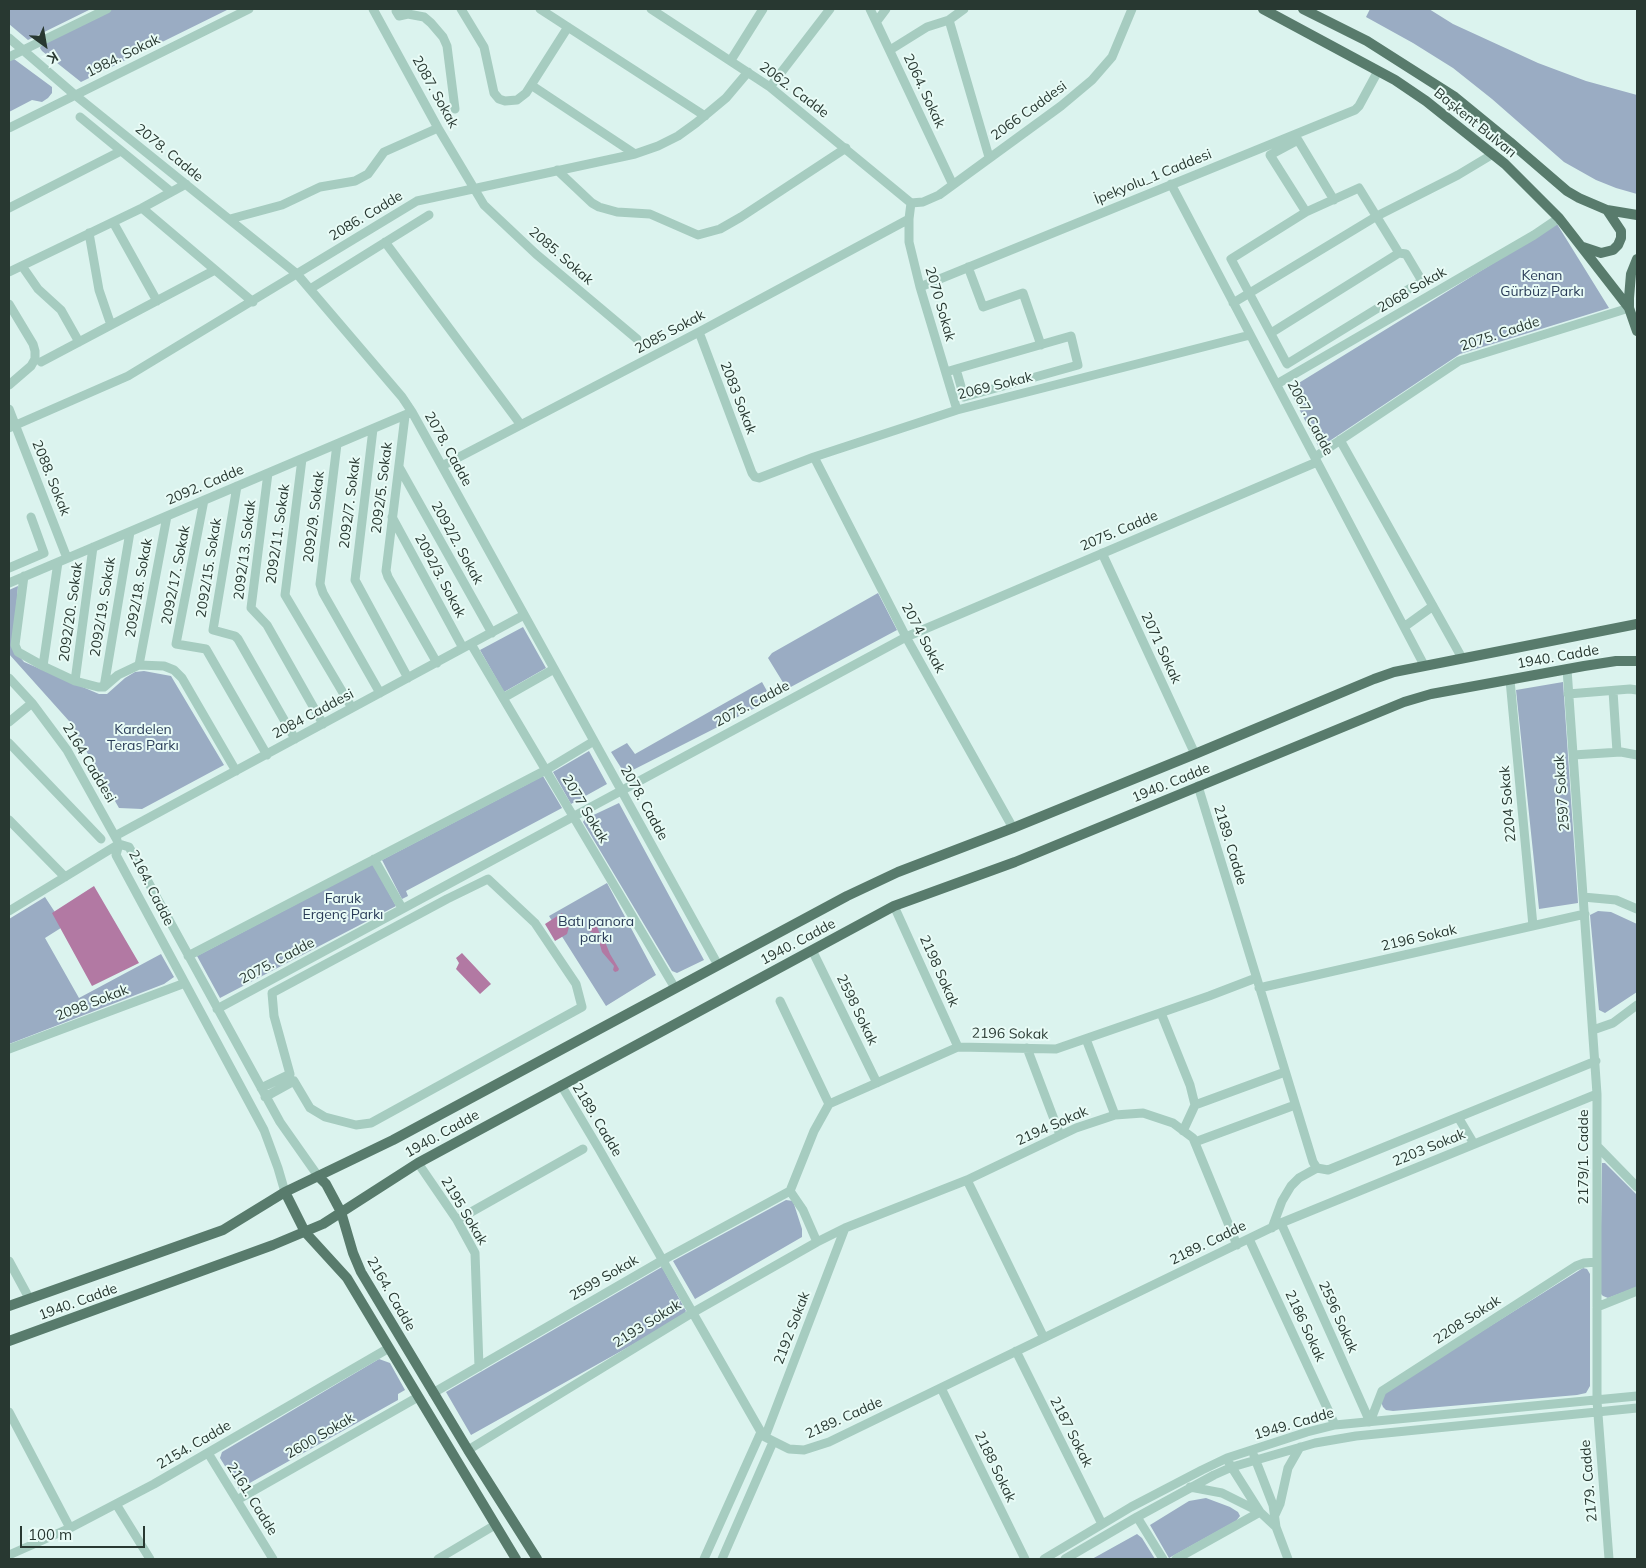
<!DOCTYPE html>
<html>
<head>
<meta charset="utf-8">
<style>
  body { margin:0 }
  #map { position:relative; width:1646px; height:1568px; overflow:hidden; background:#dbf3ee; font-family:Mulish,sans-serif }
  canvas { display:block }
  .frame { position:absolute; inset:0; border:10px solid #283831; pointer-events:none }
  .north { position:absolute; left:20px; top:20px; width:50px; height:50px; -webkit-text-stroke:4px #e8fbf6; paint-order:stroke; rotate:148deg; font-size:14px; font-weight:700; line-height:20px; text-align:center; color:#283831 }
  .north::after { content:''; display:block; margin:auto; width:18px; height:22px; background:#283831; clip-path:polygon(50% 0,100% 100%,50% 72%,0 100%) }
  .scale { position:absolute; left:20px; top:1526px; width:125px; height:22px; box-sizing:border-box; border:2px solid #283831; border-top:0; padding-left:6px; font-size:15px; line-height:18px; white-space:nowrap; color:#283831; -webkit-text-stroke:4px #e8fbf6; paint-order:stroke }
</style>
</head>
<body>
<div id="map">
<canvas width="1646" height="1568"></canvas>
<div class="frame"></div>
<div class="north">K</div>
<div class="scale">100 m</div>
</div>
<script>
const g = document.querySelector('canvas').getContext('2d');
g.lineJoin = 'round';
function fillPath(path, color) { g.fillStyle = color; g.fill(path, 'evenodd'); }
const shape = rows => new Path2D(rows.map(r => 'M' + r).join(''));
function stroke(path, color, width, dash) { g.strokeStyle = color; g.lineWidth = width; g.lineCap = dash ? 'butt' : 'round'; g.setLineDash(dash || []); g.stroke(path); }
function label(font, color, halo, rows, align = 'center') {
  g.font = font + ' Mulish,sans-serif'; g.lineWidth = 4; g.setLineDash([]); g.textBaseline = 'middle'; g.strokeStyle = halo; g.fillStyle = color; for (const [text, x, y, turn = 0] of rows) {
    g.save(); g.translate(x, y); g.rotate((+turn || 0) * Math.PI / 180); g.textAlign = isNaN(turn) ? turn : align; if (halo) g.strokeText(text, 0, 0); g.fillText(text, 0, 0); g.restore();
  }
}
const green = shape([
  [9,9,91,9,28,40,9,24],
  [110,9,229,9,81,82,42,51,40,48,42,44],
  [1370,9,1429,9,1453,24,1538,63,1586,81,1637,95,1637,194,1616,188,1596,180,1564,162,1492,99,1453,68,1413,43,1366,17],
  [14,59,52,87,52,93,48,98,42,102,32,100,9,112,9,61],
  [1557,224,1609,308,1460,354,1319,448,1289,389],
  [18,586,13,649,24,662,99,694,107,694,125,678,135,672,144,671,171,676,224,765,142,809,119,808,69,721,9,654,9,590],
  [878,593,897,630,787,689,768,658,772,653],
  [523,627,546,668,504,692,480,650],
  [762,682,767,691,765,703,625,774,611,752,627,743,635,754],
  [1563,682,1578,903,1539,909,1516,690],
  [589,751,607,784,571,804,553,772],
  [543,776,562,808,406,891,408,896,402,899,382,860],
  [619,803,704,960,677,973,672,971,583,822,585,819],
  [373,864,396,906,220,998,197,956],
  [607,883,656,975,606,1006,549,916],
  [45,897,64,926,45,938,79,998,161,954,174,977,164,984,9,1044,9,919],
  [1598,911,1611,912,1637,924,1637,992,1605,1013,1599,1010,1590,915],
  [1602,1163,1605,1163,1637,1195,1637,1287,1608,1298,1603,1296,1600,1293],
  [786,1200,793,1201,802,1229,802,1237,695,1299,673,1261],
  [662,1267,686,1311,682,1317,471,1435,446,1392],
  [1583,1268,1587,1269,1590,1274,1590,1386,1586,1393,1577,1395,1393,1411,1386,1410,1383,1407,1381,1402,1383,1393],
  [379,1359,390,1363,405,1390,398,1394,398,1400,239,1489,220,1458,222,1452],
  [1206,1498,1230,1507,1238,1512,1240,1516,1236,1521,1169,1558,1150,1525,1189,1501],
  [1137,1534,1142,1538,1155,1559,1092,1559]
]);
const water = shape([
  [94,886,139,963,92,986,52,913],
  [562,913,569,927,567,934,555,941,545,924],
  [592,923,596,923,599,932,603,937,610,954,619,969,618,971,615,972,613,970,614,966,602,952,598,938,596,934,589,931,588,926],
  [462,953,491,984,480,994,456,969,459,963,456,958]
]);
const minor = shape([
  [373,9,438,128,484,205,536,254,637,339],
  [400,9,396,11,399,16,408,14,424,17,431,23,443,37,447,46,455,109],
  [461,9,484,47,494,93,499,99,505,101,517,100,526,93,568,27],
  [540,9,705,116],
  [651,9,770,87,911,203],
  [870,9,953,185],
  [949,20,989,157],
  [877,21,886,9],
  [9,38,75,95,297,274,402,397,412,412,718,965],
  [890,50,927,27,949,20,964,9],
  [9,57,107,9],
  [731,60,763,9],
  [531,85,635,154],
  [770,87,830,9],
  [80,117,170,191],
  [9,128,249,9],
  [557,170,592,203,599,207,617,212,650,214,698,235,720,229,741,217,846,148],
  [1171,184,1424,665],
  [1334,200,1298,140,1270,155,1306,212,1231,259,1287,364,1422,281,1406,254,1399,253],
  [911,203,923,202,939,195,1061,106,1092,80,1112,57,1132,9],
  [911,203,909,219,909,242,920,287,957,410],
  [9,208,121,151],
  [142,208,253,302],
  [230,219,282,205,320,187,355,181,368,174,384,152,438,128],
  [113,222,157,301],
  [89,233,99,290,111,325],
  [385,242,521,425],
  [22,266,38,289,61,310,79,342],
  [968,267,983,307,1023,293,1041,345],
  [9,272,142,208,186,184],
  [920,287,1355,110,1359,106,1378,71],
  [310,289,429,215],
  [1233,303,1377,216,1458,175,1493,154],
  [9,304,33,344,35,351,35,359,31,366,9,385],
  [699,332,752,473,755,477,759,478,814,457,957,410,1250,335],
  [1271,333,1399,253,1359,188,1306,212],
  [41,362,215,270],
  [946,372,956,369,1071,336,1078,365,964,397,956,369],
  [1277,384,1534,235,1559,218],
  [9,409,67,558],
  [405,416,386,571,388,577,437,663],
  [9,428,128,376,417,201,635,154,658,146,678,136,696,123,726,98,748,72],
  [373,429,355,580,408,678],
  [1340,440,1462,658],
  [337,444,320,584,323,593,380,693],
  [814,457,906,637,1013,828],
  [1315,457,1459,361,1629,308],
  [302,459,285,595,352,708],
  [442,466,699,332,909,219],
  [399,467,492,633],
  [268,473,251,608,267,625,323,724],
  [237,486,213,630,235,636,238,639,295,739],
  [204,500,176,644,206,649,267,755],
  [392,517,463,648],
  [1102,553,1195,754],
  [9,568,44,553,31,517],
  [24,576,15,645,18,652,43,666,75,681,98,687,104,687,118,675,139,665,164,666,174,670,182,678,236,771],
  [9,583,412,412],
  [1404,627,1433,606],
  [471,644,675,988],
  [139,665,167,516],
  [43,666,58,562],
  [1567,669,1597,1094,1597,1401,1609,1559],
  [9,678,32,703,67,750,117,840],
  [1510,680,1533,926],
  [75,681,93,547],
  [104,687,130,532],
  [1613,691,1617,752],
  [1568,694,1630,689,1637,690],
  [503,698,554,669],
  [9,722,32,703],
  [9,743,101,839],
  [1573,755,1621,752,1637,755],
  [1198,786,1313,1162,1317,1168],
  [9,820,65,877],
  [115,836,524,615],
  [119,844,129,847,280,1122,318,1176],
  [119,844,116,855,264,1130,278,1168,285,1192],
  [374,859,402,908],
  [1583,897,1616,900,1637,909],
  [894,906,958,1047],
  [9,911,119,844],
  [812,950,877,1083],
  [188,956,546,770,594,741],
  [1259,988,1585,914],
  [780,1001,829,1104],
  [217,1009,906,637,1317,462],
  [1161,1013,1190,1085,1195,1105,1183,1131],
  [1593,1030,1613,1023,1637,1005],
  [1086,1039,1115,1115],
  [1027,1048,1060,1135],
  [9,1049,185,983],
  [561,1085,599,1149,761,1432,765,1437,789,1449,804,1450,829,1442,1281,1223,1597,1094],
  [261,1088,290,1074,274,1016,272,993,447,899,488,879,535,923,576,984,582,1007,371,1123,356,1125,325,1117,310,1108,294,1081,265,1097],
  [1195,1105,1285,1072],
  [1458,1117,1474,1144],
  [1195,1142,1295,1105],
  [1598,1147,1637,1187],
  [418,1163,457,1220,475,1253,479,1367],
  [1317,1168,1328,1170,1596,1061],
  [967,1180,1044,1338],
  [790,1191,814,1131,829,1104,958,1047,1056,1049,1209,996,1256,978],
  [790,1191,803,1210,817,1242],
  [457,1220,583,1149],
  [1281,1223,1370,1422],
  [1272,1228,1282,1201,1291,1186,1299,1178,1317,1168],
  [1249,1239,1335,1425],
  [9,1261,29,1298],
  [1597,1307,1637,1291],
  [1016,1351,1102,1524],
  [941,1388,1025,1559],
  [433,1393,663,1260,790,1191],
  [9,1412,70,1528],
  [1370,1422,1382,1391,1576,1266,1584,1263,1597,1262],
  [765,1437,845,1228],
  [468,1450,692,1313,817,1242,845,1228,967,1180,1076,1128,1115,1115,1143,1113,1173,1123,1193,1138,1237,1245],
  [208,1453,273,1559],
  [1254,1456,1273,1505,1276,1527,1288,1559],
  [1229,1463,1260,1512,1276,1527],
  [1190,1487,1222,1493,1260,1512],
  [237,1500,418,1397],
  [116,1504,150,1559],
  [1275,1515,1280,1504,1288,1468,1300,1447],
  [1137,1517,1163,1559],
  [9,1555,70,1528,154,1484,389,1348],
  [438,1559,495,1525],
  [704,1559,761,1432],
  [722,1559,773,1442],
  [1044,1559,1131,1507,1202,1470,1227,1458,1307,1432,1335,1425,1637,1396],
  [1065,1559,1137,1517,1214,1475,1232,1467,1315,1443,1356,1436,1637,1408],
  [1176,1559,1260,1512]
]);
const major = shape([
  [1263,9,1395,80,1426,101,1505,164,1559,218,1629,308],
  [1303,9,1367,41,1455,97,1510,142,1567,191,1579,198,1607,210,1637,215],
  [1583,247,1601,253,1613,250,1618,245,1621,238,1621,231,1607,210],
  [1637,259,1631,274,1629,298,1629,308,1637,331],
  [318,1176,326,1184,341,1212,353,1253,361,1272,468,1450,537,1559],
  [285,1192,305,1232,347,1278,516,1559],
  [9,1306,223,1230,285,1192,393,1140,847,896,898,872,1013,828,1195,754,1374,679,1394,672,1637,624],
  [9,1341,273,1245,323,1224,418,1163,894,906,1015,862,1404,702,1431,694,1584,666,1616,661,1637,661]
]);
const streetNames = [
  ["1984. Sokak",123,56,-26],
  ["2062. Cadde",794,90,37],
  ["2064. Sokak",924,91,65],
  ["2087. Sokak",435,92,61],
  ["2066 Caddesi",1029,111,-36],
  ["Başkent Bulvarı",1475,123,39],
  ["2078. Cadde",169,153,39],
  ["İpekyolu_1 Caddesi",1153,177,-22],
  ["2086. Cadde",366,216,-31],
  ["2085. Sokak",561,256,41],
  ["2068 Sokak",1412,290,-30],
  ["2070 Sokak",940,304,74],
  ["2085 Sokak",670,332,-28],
  ["2075. Cadde",1500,334,-18],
  ["2069 Sokak",995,386,-14],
  ["2083 Sokak",738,398,69],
  ["2067. Cadde",1310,418,62],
  ["2078. Cadde",448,449,61],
  ["2088. Sokak",51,478,68],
  ["2092. Cadde",205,485,-23],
  ["2092/5. Sokak",382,488,-83],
  ["2092/7. Sokak",350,503,-83],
  ["2092/9. Sokak",314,517,-83],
  ["2075. Cadde",1119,531,-23],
  ["2092/11. Sokak",278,534,-82],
  ["2092/2. Sokak",457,543,61],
  ["2092/13. Sokak",245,550,-83],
  ["2092/15. Sokak",209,568,-81],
  ["2092/17. Sokak",176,575,-79],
  ["2092/3. Sokak",440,576,62],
  ["2092/18. Sokak",139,588,-80],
  ["2092/19. Sokak",103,607,-81],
  ["2092/20. Sokak",71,612,-82],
  ["2074 Sokak",923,638,62],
  ["2071 Sokak",1161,648,65],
  ["1940. Cadde",1558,657,-10],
  ["2075. Cadde",752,704,-28],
  ["2084 Caddesi",313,714,-28],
  ["2164 Caddesi",89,763,59],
  ["1940. Cadde",1171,783,-22],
  ["2597 Sokak",1562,793,-94],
  ["2078. Cadde",644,803,61],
  ["2204 Sokak",1508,804,-95],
  ["2077 Sokak",585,809,59],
  ["2189. Cadde",1230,845,73],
  ["2164. Cadde",151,888,63],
  ["2196 Sokak",1419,938,-13],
  ["1940. Cadde",798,942,-28],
  ["2075. Cadde",277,961,-28],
  ["2198 Sokak",939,971,66],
  ["2098 Sokak",92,1003,-21],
  ["2598 Sokak",857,1010,64],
  ["2196 Sokak",1010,1034,1],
  ["2189. Cadde",597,1120,59],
  ["2194 Sokak",1052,1126,-24],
  ["1940. Cadde",442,1134,-29],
  ["2203 Sokak",1429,1148,-22],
  ["2179/1. Cadde",1584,1157,-90],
  ["2195 Sokak",464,1211,59],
  ["2189. Cadde",1208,1243,-26],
  ["2599 Sokak",604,1278,-30],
  ["2164. Cadde",391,1294,60],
  ["1940. Cadde",78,1302,-20],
  ["2596 Sokak",1338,1317,66],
  ["2208 Sokak",1467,1320,-33],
  ["2193 Sokak",647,1324,-32],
  ["2186 Sokak",1305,1326,65],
  ["2192 Sokak",792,1328,-69],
  ["2189. Cadde",844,1418,-24],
  ["1949. Cadde",1294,1424,-16],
  ["2187 Sokak",1071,1432,63],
  ["2600 Sokak",320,1436,-30],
  ["2154. Cadde",194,1445,-30],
  ["2188 Sokak",995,1467,64],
  ["2179. Cadde",1589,1481,-95],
  ["2161. Cadde",252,1499,58]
];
const parkNames = [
  ["Kenan",1542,276],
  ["Gürbüz Parkı",1542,292],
  ["Kardelen",143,730],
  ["Teras Parkı",143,746],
  ["Faruk",343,899],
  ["Ergenç Parkı",343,915],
  ["Batı panora",596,922],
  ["parkı",596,938]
];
fillPath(green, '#9aacc3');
fillPath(water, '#b279a3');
stroke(minor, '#a6ccc0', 9);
stroke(major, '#587b6c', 10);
label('14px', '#283831', '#e8fbf6', streetNames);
label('14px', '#2a3c58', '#e8fbf6', parkNames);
</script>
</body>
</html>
